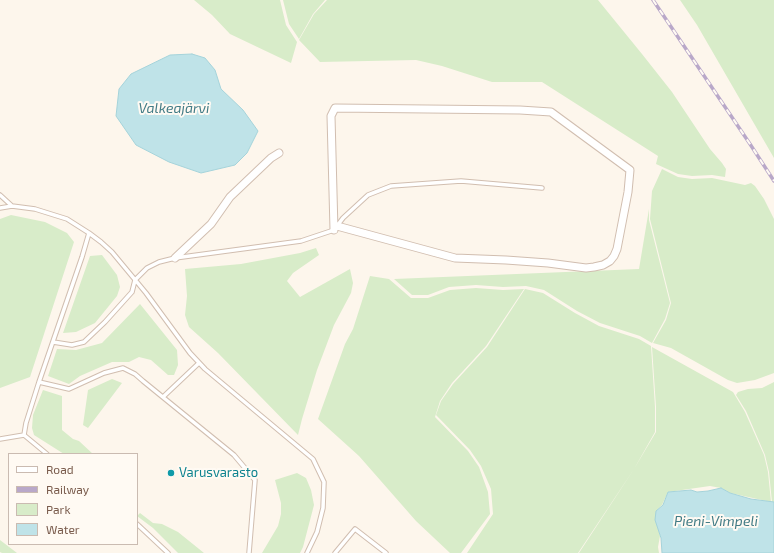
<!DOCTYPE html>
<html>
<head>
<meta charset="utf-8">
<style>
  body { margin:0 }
  #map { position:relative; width:774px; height:553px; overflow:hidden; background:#fdf6ec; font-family:"Exo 2",sans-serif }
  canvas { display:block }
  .legend { position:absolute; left:8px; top:453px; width:130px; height:92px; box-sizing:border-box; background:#fffaf3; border:1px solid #cabbb1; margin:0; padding:5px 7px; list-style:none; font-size:12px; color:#7a5c4d }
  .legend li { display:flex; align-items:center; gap:8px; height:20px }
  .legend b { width:20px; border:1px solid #cabbb1 }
</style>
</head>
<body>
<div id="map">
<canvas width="774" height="553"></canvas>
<ul class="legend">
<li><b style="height:5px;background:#fff"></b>Road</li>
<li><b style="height:5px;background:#b9a8c9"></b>Railway</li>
<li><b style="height:11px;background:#d8ecc9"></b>Park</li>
<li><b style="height:11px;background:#bfe3e8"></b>Water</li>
</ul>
</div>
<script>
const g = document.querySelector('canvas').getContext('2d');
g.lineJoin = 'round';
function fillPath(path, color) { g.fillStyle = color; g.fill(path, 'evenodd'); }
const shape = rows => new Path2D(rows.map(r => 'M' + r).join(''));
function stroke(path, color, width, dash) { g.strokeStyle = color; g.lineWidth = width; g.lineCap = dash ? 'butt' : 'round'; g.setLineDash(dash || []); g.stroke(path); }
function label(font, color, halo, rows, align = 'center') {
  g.font = font + ' "Exo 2",sans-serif'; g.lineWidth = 4; g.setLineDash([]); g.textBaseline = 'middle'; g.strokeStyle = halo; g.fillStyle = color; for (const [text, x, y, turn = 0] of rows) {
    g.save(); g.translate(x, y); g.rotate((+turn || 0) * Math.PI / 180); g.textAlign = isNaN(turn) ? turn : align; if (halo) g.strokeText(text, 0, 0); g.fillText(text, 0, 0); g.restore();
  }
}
const green = shape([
  [194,0,280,0,286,25,297,42,291,63,230,34,212,15],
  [283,0,325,0,313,14,299,39,289,24],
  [327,0,598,0,642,54,672,92,710,149,722,163,726,169,725,177,712,175,692,176,678,174,656,164,658,156,542,82,492,82,442,66,416,60,320,62,299,40,314,14],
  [680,0,774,0,774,158,697,25],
  [662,169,678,177,692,179,712,178,745,185,751,183,755,186,764,199,774,219,774,373,755,380,737,383,728,380,671,348,653,343,666,320,671,303,650,219,652,191],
  [649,209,649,220,670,303,665,319,652,343,640,336,600,323,577,311,544,290,526,286,503,287,476,285,449,287,428,295,412,295,394,279,639,269],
  [11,215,45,222,67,233,74,242,30,377,0,388,0,219],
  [316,248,319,255,293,273,287,281,300,297,350,269,353,283,351,293,334,325,317,370,302,419,298,435,218,353,189,327,185,315,187,296,185,269,241,264,300,253],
  [102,255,117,275,120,287,117,296,95,323,76,332,63,333,90,256],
  [370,276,389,279,411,298,428,298,450,290,476,288,503,290,524,289,486,346,452,383,440,401,435,417,468,451,479,467,488,492,490,514,461,553,450,553,416,521,359,456,318,419,345,344,353,329],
  [525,289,543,293,575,313,599,326,639,339,651,346,655,407,655,432,634,469,578,553,467,553,493,514,491,489,481,466,470,450,436,415,441,401,453,384,487,347],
  [140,304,177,350,178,365,174,375,168,375,151,360,139,357,129,362,112,362,80,376,69,384,48,376,57,349,76,350,102,343],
  [652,347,733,392,745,412,764,455,768,472,771,502,730,493,721,488,710,486,668,492,662,505,656,511,660,536,658,547,659,553,579,553,634,469,656,432,656,407],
  [112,379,122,383,88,428,83,425,88,390],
  [774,382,774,502,772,502,769,472,765,455,746,411,736,395,738,392,748,389,762,388],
  [43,390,62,396,62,430,73,439,79,441,93,454,64,454,34,435,32,428,33,415],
  [297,473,306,478,311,490,314,505,303,547,300,553,262,553,278,526,281,514,281,503,275,480],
  [140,513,153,523,162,524,178,532,204,553,178,553,153,528,137,516],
  [0,540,17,553,2,553,0,552]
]);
const water = shape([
  [192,54,205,58,215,70,221,89,243,110,258,131,247,153,235,165,201,173,169,162,136,145,116,116,119,89,131,74,170,55,192,54],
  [721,488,730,493,751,499,774,502,774,553,662,553,661,538,655,520,656,511,663,505,668,492,691,490,697,492,708,491,721,488]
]);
const lane = shape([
  [0,195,12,206],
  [0,208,12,206,35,209,67,219,89,233,101,242,112,252,146,293,190,353,205,369,313,459,324,482,323,508,317,532,307,553],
  [53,342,72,345,84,342,105,322,132,292,135,280,147,268,159,262,175,258,301,241,334,230,343,218,368,195,391,186,461,181,542,188],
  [39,382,69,389,104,373,123,368,135,374,143,381,234,455,255,480,249,553],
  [163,397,199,363],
  [24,435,26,423,39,382,82,257,89,233],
  [0,439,24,435,47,454],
  [137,524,168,553],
  [335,553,355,529,386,553]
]);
const street = shape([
  [334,230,331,116,335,108,520,110,551,112,630,170,628,192,617,249,614,256,610,261,603,265,594,267,586,268,548,263,506,260,455,258,337,226],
  [175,258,211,224,230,197,271,158,279,153]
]);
const rail = shape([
  [653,0,750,144,774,181]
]);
const markers = [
  [171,473,4,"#0f9aa8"]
];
const cultureNames = [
  ["Varusvarasto",179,473]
];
const waterNames = [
  ["Valkeajärvi",174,108],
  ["Pieni-Vimpeli",716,521]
];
fillPath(green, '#d8ecc9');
fillPath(water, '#bfe3e8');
stroke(water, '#a5d3da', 1);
stroke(lane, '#d1beb0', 5.5);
stroke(street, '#d1beb0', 9);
stroke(lane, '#fff', 3.5);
stroke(street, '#fff', 7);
stroke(rail, '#b9a8c9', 3.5);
stroke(rail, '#fffaf3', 2, [6]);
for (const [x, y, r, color] of markers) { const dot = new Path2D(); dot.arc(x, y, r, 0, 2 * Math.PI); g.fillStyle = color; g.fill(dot); stroke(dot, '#fffaf3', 1.5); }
label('13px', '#0d838f', '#fffaf3', cultureNames, 'left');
label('italic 14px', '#437c86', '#fffaf3', waterNames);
</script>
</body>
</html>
